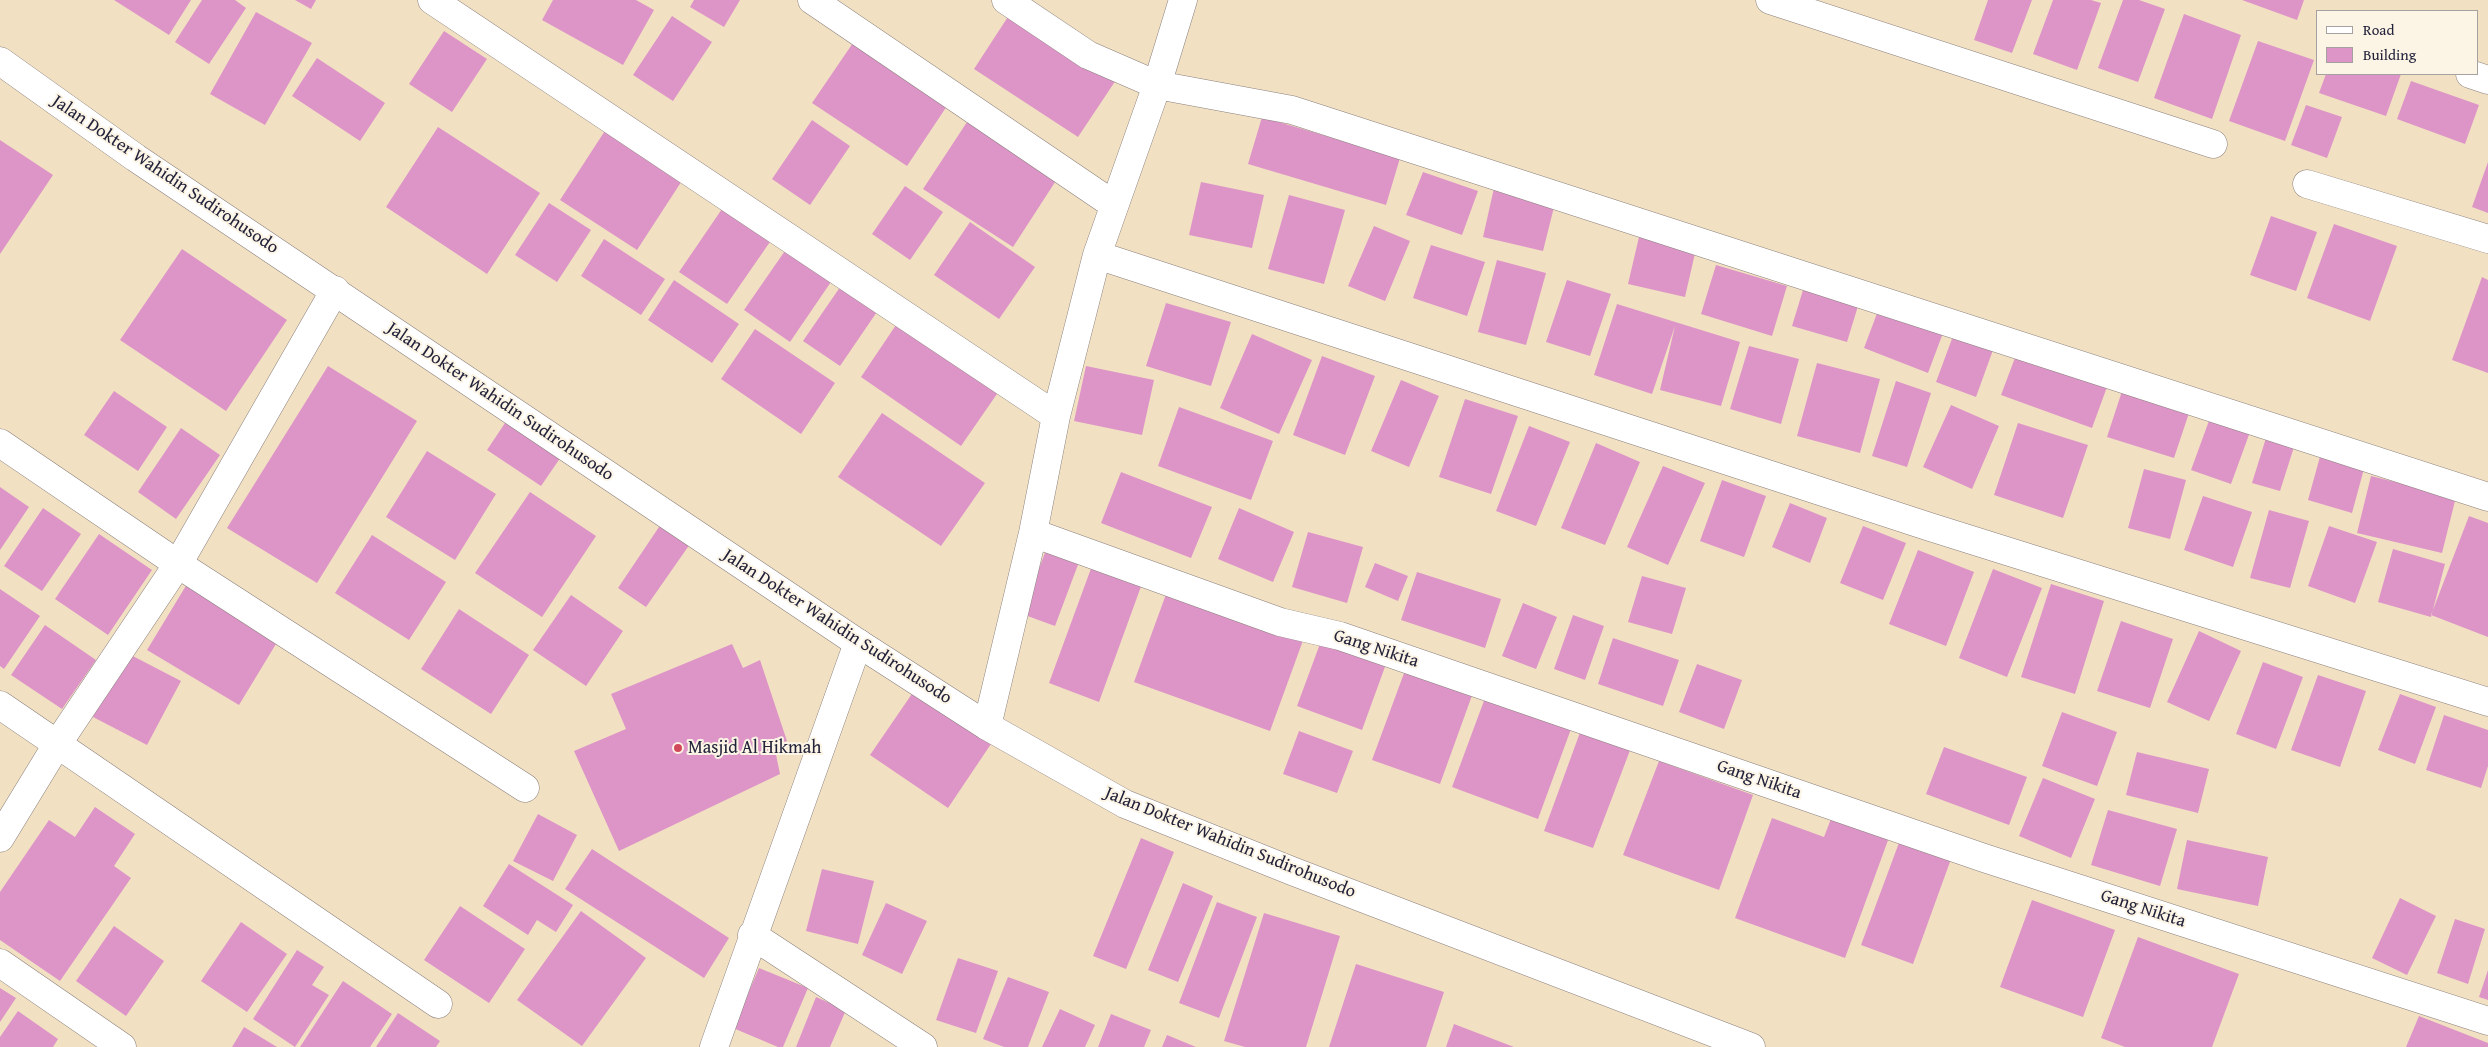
<!DOCTYPE html>
<html>
<head>
<meta charset="utf-8">
<style>
  body { margin:0 }
  #map { position:relative; width:2488px; height:1047px; overflow:hidden; background:#f2e0c2; font-family:"Gentium Book Plus",serif }
  canvas { display:block }
  .legend { position:absolute; left:2316px; top:10px; width:162px; height:65px; box-sizing:border-box; background:#fcf5e5; border:1px solid #a5a1a1; margin:0; padding:6px 9px; list-style:none; font-size:15px; color:#22223b }
  .legend li { display:flex; align-items:center; gap:10px; height:25px }
  .legend b { width:25px; border:1px solid #a5a1a1 }
</style>
</head>
<body>
<div id="map">
<canvas width="2488" height="1047"></canvas>
<ul class="legend">
<li><b style="height:6px;background:#fff"></b>Road</li>
<li><b style="height:14px;background:#dd95c8"></b>Building</li>
</ul>
</div>
<script>
const g = document.querySelector('canvas').getContext('2d');
g.lineJoin = 'round';
function fillPath(path, color) { g.fillStyle = color; g.fill(path, 'evenodd'); }
const shape = rows => new Path2D(rows.map(r => 'M' + r).join(''));
function stroke(path, color, width, dash) { g.strokeStyle = color; g.lineWidth = width; g.lineCap = dash ? 'butt' : 'round'; g.setLineDash(dash || []); g.stroke(path); }
function label(font, color, halo, rows, align = 'center') {
  g.font = font + ' "Gentium Book Plus",serif'; g.lineWidth = 4; g.setLineDash([]); g.textBaseline = 'middle'; g.strokeStyle = halo; g.fillStyle = color; for (const [text, x, y, turn = 0] of rows) {
    g.save(); g.translate(x, y); g.rotate((+turn || 0) * Math.PI / 180); g.textAlign = isNaN(turn) ? turn : align; if (halo) g.strokeText(text, 0, 0); g.fillText(text, 0, 0); g.restore();
  }
}
const building = shape([
  [114,0,191,0,169,35],
  [202,0,235,0,246,8,209,64,175,42],
  [295,0,316,0,311,9],
  [553,0,636,0,654,10,623,65,542,20],
  [694,0,740,0,724,27,690,7],
  [1988,0,2032,0,2012,53,1974,40],
  [2053,0,2091,0,2101,3,2077,70,2033,54],
  [2123,0,2139,0,2165,9,2138,82,2098,68],
  [2242,0,2304,0,2297,20],
  [1013,9,1118,77,1078,137,974,69],
  [256,12,312,43,265,125,210,94],
  [2184,14,2241,35,2212,119,2154,98],
  [672,16,712,42,673,101,633,75],
  [444,31,487,59,452,112,409,84],
  [857,37,951,100,907,166,812,103],
  [2258,41,2314,60,2285,141,2229,121],
  [317,58,385,103,360,141,292,96],
  [2326,74,2401,74,2386,116,2319,93],
  [2411,81,2479,105,2465,144,2397,119],
  [2306,105,2342,117,2327,158,2291,145],
  [1262,117,1400,158,1386,205,1248,164],
  [969,119,1059,176,1013,247,923,189],
  [812,120,850,146,810,205,772,179],
  [610,123,687,173,637,250,560,200],
  [438,127,540,193,487,274,386,207],
  [0,140,53,175,0,254],
  [2488,162,2488,213,2472,207],
  [1423,172,1478,191,1462,235,1406,215],
  [1201,182,1264,195,1252,248,1189,235],
  [905,186,943,212,910,260,872,234],
  [1494,188,1555,203,1543,251,1483,237],
  [1289,195,1345,210,1324,284,1268,269],
  [549,203,591,230,557,282,515,255],
  [724,206,772,239,727,304,679,272],
  [2271,216,2317,232,2296,291,2250,275],
  [970,222,1035,267,999,319,934,275],
  [2334,224,2397,246,2370,321,2307,298],
  [1374,226,1410,241,1385,301,1348,286],
  [1639,237,1696,249,1685,297,1628,284],
  [604,239,665,279,641,315,581,276],
  [789,245,835,276,790,342,744,310],
  [1431,245,1485,262,1467,316,1413,298],
  [182,249,287,320,226,411,120,340],
  [1497,260,1546,273,1526,345,1478,332],
  [1716,265,1787,286,1772,336,1701,314],
  [847,277,883,303,840,366,803,341],
  [2482,277,2488,280,2488,373,2452,360],
  [674,280,739,324,712,363,648,320],
  [1567,280,1611,294,1590,356,1546,342],
  [1803,290,1858,306,1847,342,1792,326],
  [1166,303,1231,322,1211,386,1146,366],
  [1617,304,1740,342,1721,406,1660,390,1675,326,1652,394,1594,375],
  [1879,308,1943,333,1928,373,1864,348],
  [898,322,999,391,961,446,861,377],
  [755,329,835,383,801,434,721,379],
  [1252,334,1312,360,1279,434,1220,408],
  [1953,336,1993,350,1976,397,1936,382],
  [1749,346,1799,359,1781,424,1730,409],
  [2016,355,2107,387,2092,428,2001,395],
  [1322,356,1375,376,1345,455,1293,435],
  [1817,363,1880,379,1860,453,1797,436],
  [328,366,417,421,317,583,227,528],
  [1086,366,1154,380,1142,435,1074,421],
  [1401,380,1439,396,1409,467,1371,451],
  [1896,381,1931,393,1907,467,1872,456],
  [2124,385,2191,407,2174,458,2107,437],
  [114,391,167,427,138,471,84,435],
  [1465,399,1518,416,1491,494,1439,477],
  [1951,405,1999,426,1972,489,1923,467],
  [1179,407,1273,441,1251,500,1158,466],
  [882,413,985,483,941,546,838,477],
  [509,417,563,454,541,486,487,450],
  [2210,418,2250,432,2231,484,2191,470],
  [2018,423,2088,445,2063,518,1994,495],
  [1529,426,1570,442,1536,526,1496,511],
  [181,428,220,455,176,519,138,492],
  [2266,438,2294,447,2280,491,2252,483],
  [1596,443,1640,462,1605,545,1561,528],
  [427,451,496,494,455,560,386,517],
  [2321,453,2365,465,2352,513,2308,500],
  [1663,466,1705,483,1668,565,1627,547],
  [2144,469,2186,480,2170,539,2128,528],
  [1121,472,1212,507,1191,558,1101,523],
  [2371,476,2456,497,2442,553,2357,533],
  [1722,480,1766,496,1744,557,1700,541],
  [0,487,29,507,0,550],
  [530,492,596,536,542,617,475,573],
  [2203,496,2252,512,2233,567,2184,550],
  [1790,503,1827,518,1810,563,1772,547],
  [43,508,81,534,42,591,4,566],
  [1239,508,1294,532,1273,582,1218,559],
  [2269,510,2309,521,2290,588,2250,578],
  [2469,516,2488,523,2488,637,2431,615],
  [661,524,690,544,646,607,618,588],
  [1863,526,1906,543,1883,600,1840,583],
  [2329,526,2377,542,2355,603,2308,586],
  [1308,532,1363,547,1347,603,1292,587],
  [99,534,152,570,108,635,55,599],
  [372,535,446,582,409,640,335,593],
  [1049,542,1082,554,1055,626,1022,614],
  [2393,549,2445,564,2431,617,2378,602],
  [1918,550,1974,572,1946,646,1889,624],
  [1093,563,1143,581,1099,702,1049,683],
  [1375,563,1408,576,1398,601,1365,587],
  [1993,569,2042,588,2007,677,1959,658],
  [1417,572,1501,599,1485,648,1401,620],
  [1642,576,1686,588,1672,634,1628,622],
  [187,584,279,639,239,705,147,650],
  [2051,584,2104,601,2075,694,2021,677],
  [1169,586,1305,635,1270,731,1134,682],
  [0,589,40,616,4,669,0,666],
  [571,595,623,631,586,686,533,650],
  [1523,603,1557,617,1536,669,1502,656],
  [459,609,529,655,491,714,421,669],
  [1573,615,1604,626,1585,680,1554,669],
  [2121,621,2173,639,2150,708,2097,691],
  [45,625,96,660,62,709,11,675],
  [2199,631,2241,651,2209,721,2167,702],
  [1613,638,1679,660,1663,706,1598,684],
  [1321,641,1386,664,1362,730,1297,706],
  [732,644,743,668,760,660,787,741,774,745,780,774,619,851,574,751,626,729,611,694],
  [127,653,181,681,147,745,93,717],
  [2263,662,2303,677,2276,749,2236,734],
  [1697,664,1742,680,1724,729,1679,712],
  [1407,665,1474,690,1440,784,1372,760],
  [2318,675,2366,691,2340,767,2291,750],
  [918,685,995,738,948,808,870,755],
  [2400,694,2436,707,2415,764,2378,750],
  [1485,698,1571,729,1538,819,1452,787],
  [2062,712,2117,732,2097,786,2042,766],
  [2444,715,2488,730,2488,766,2481,788,2426,770],
  [1582,727,1632,745,1593,848,1544,831],
  [1299,731,1353,751,1337,793,1283,774],
  [1944,747,2027,777,2009,825,1926,794],
  [2137,752,2209,769,2198,813,2126,795],
  [1659,761,1753,795,1719,890,1623,855],
  [2043,778,2095,799,2071,858,2019,836],
  [95,807,135,834,114,866,131,878,60,981,0,940,0,892,49,820,75,837],
  [2108,810,2177,829,2160,886,2091,865],
  [1834,811,1891,832,1845,958,1735,918,1772,818,1824,837],
  [538,814,577,835,553,881,513,861],
  [1141,838,1174,852,1126,969,1093,956],
  [1900,840,1951,859,1913,964,1861,945],
  [2187,840,2268,857,2258,906,2177,889],
  [592,849,729,938,704,978,565,889],
  [509,864,573,905,556,932,537,920,528,935,483,906],
  [822,869,874,881,858,944,806,931],
  [1183,883,1213,896,1178,982,1148,970],
  [2400,898,2436,916,2407,975,2372,958],
  [2032,900,2115,930,2083,1017,2000,987],
  [1217,902,1257,917,1219,1018,1179,1003],
  [886,903,927,921,902,974,862,955],
  [460,906,525,949,489,1003,424,960],
  [581,911,646,958,582,1046,517,1000],
  [1264,913,1340,936,1306,1047,1245,1047,1224,1041],
  [2455,919,2485,929,2468,984,2437,973],
  [241,922,287,954,247,1012,201,981],
  [114,926,164,961,126,1016,76,981],
  [2138,937,2239,974,2212,1047,2125,1047,2101,1038],
  [297,950,324,967,312,985,329,995,295,1047,253,1019],
  [958,958,998,971,976,1033,936,1020],
  [1356,964,1444,992,1426,1047,1329,1047],
  [759,968,808,988,783,1047,778,1047,733,1028],
  [2488,970,2488,1000,2479,997],
  [1008,977,1049,992,1028,1047,1004,1047,983,1039],
  [343,981,392,1014,370,1047,300,1047],
  [0,988,16,998,0,1022],
  [816,997,846,1010,830,1047,796,1047],
  [1060,1009,1095,1025,1085,1047,1042,1047],
  [18,1011,58,1039,53,1047,0,1047,0,1037],
  [398,1013,440,1041,436,1047,376,1047],
  [1111,1014,1151,1030,1144,1047,1098,1047],
  [2419,1016,2488,1043,2488,1047,2406,1047],
  [1454,1024,1514,1047,1446,1047],
  [244,1027,277,1047,232,1047],
  [1167,1035,1196,1047,1162,1047]
]);
const minor = shape([
  [432,0,1056,416],
  [812,0,1114,205],
  [1006,0,1088,55,1157,85,1292,110,2488,497],
  [1770,0,2213,144],
  [2470,74,2488,80],
  [2307,184,2488,239],
  [1097,255,1930,527,2488,702],
  [0,443,178,564,525,788],
  [1033,533,1280,622,1340,636,1984,858,2488,1021],
  [0,705,438,1004],
  [987,726,1033,533,1056,416,1097,255,1157,85,1183,0],
  [0,838,58,743,178,564,335,290],
  [752,935,923,1047],
  [0,963,122,1047],
  [714,1047,858,643]
]);
const tertiary = shape([
  [0,61,136,158,858,643,987,726,1125,804,1292,871,1751,1047]
]);
const markers = [
  [678,748,5,"#d1495b"]
];
const streetNames = [
  ["Jalan Dokter Wahidin Sudirohusodo",165,175,34],
  ["Jalan Dokter Wahidin Sudirohusodo",500,402,34],
  ["Jalan Dokter Wahidin Sudirohusodo",837,627,33],
  ["Gang Nikita",1376,649,18],
  ["Gang Nikita",1759,780,19],
  ["Jalan Dokter Wahidin Sudirohusodo",1230,843,22],
  ["Gang Nikita",2143,909,18]
];
const poiNames = [
  ["Masjid Al Hikmah",688,748]
];
fillPath(building, '#dd95c8');
stroke(minor, '#8a817e', 29);
stroke(tertiary, '#8a817e', 29);
stroke(minor, '#fff', 28);
stroke(tertiary, '#fff', 28);
for (const [x, y, r, color] of markers) { const dot = new Path2D(); dot.arc(x, y, r, 0, 2 * Math.PI); g.fillStyle = color; g.fill(dot); stroke(dot, '#fcf5e5', 2); }
label('18px', '#22223b', '#fcf5e5', streetNames);
label('18px', '#22223b', '#fcf5e5', poiNames, 'left');
</script>
</body>
</html>
